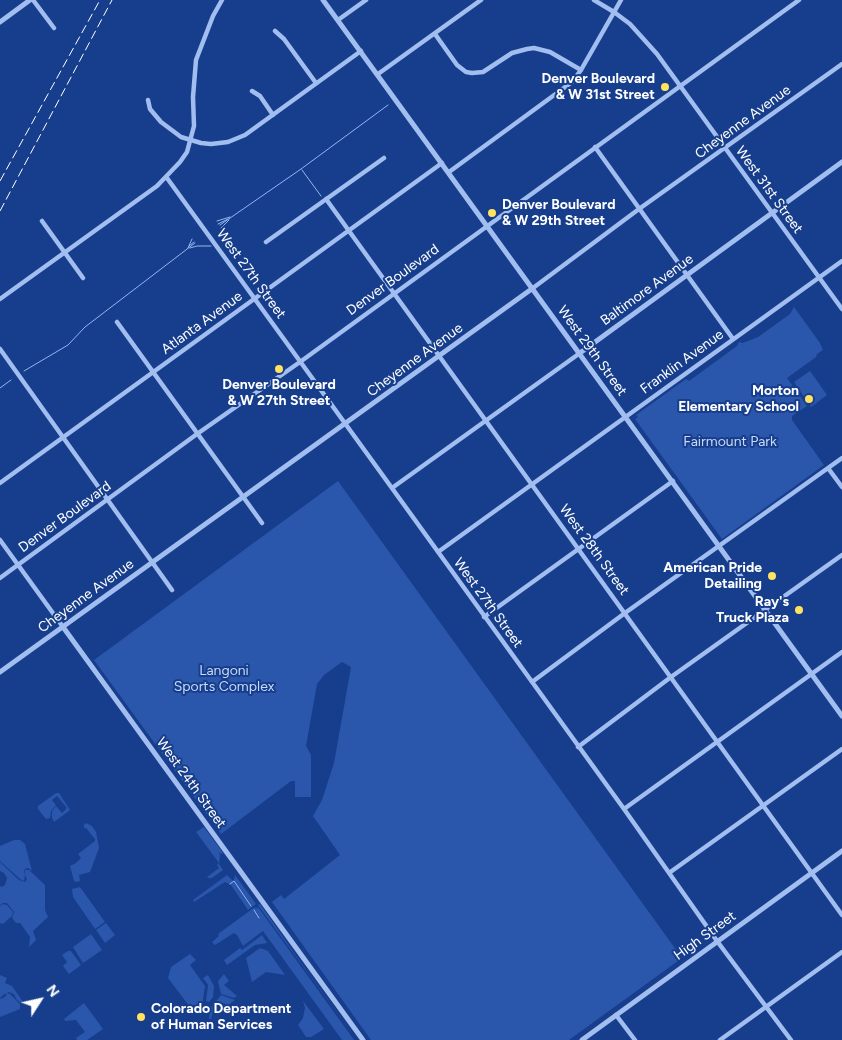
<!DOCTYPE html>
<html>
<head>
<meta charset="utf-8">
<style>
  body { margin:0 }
  #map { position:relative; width:842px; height:1040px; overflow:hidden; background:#173e8c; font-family:Figtree,sans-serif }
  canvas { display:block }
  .north { position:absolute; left:15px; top:975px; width:50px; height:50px; -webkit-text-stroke:4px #173e8c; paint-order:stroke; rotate:55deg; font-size:14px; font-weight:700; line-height:20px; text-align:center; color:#fff }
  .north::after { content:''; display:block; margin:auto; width:18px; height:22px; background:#fff; clip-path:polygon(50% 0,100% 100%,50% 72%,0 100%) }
</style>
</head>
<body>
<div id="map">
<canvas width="842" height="1040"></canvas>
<div class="north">N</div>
</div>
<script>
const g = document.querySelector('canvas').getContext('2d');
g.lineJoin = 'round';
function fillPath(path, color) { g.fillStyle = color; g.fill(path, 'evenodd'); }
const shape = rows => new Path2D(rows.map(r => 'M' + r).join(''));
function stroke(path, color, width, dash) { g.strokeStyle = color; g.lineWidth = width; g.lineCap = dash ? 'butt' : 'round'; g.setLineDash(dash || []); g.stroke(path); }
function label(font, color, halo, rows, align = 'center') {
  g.font = font + ' Figtree,sans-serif'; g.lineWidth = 4; g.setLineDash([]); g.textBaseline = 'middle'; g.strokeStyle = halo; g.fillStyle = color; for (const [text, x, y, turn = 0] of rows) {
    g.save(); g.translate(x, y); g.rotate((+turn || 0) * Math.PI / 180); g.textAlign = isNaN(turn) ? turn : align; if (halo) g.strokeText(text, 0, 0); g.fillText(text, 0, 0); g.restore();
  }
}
const green = shape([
  [794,307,820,343,823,350,817,354,816,357,787,378,807,406,792,416,792,420,824,465,722,539,635,419,638,417,636,415,686,379,689,381,737,346,739,342,743,343,758,337,790,314],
  [810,371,827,395,811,407,794,382],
  [338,481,682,958,569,1040,371,1040,272,902,281,895,284,899,340,855,313,816,322,800,334,763,351,667,342,662,324,675,317,684,306,746,311,755,311,797,295,797,295,781,291,781,221,834,94,660],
  [56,793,59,793,70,810,54,822,52,818,52,811,56,806,62,813,67,808,57,796,52,800,56,805,51,811,50,818,46,819,38,809,38,806],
  [86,823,92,826,96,832,99,848,90,872,79,875,80,881,76,882,74,881,70,866,76,863,81,858,78,854,95,841,95,839,86,828,84,828,84,825],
  [204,827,223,853,221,854,218,852,220,855,219,864,223,870,212,878,208,878,207,877,219,868,217,865,219,863,196,832],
  [14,840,20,840,25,844,32,871,28,868,25,869,24,871,25,875,25,870,29,870,45,885,45,910,48,917,33,931,36,940,29,947,30,937,20,923,16,923,12,918,14,912,7,903,3,903,0,905,0,886,2,887,5,885,7,878,4,873,0,871,0,862,19,880,25,882,27,879,25,875,24,881,20,879,0,861,0,846],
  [227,875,233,881,234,880,235,875,256,904,248,910,231,885,225,882,194,902,193,900],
  [80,887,105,922,95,929,73,897,72,889],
  [3,904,7,905,13,912,12,916,3,924,0,923,0,906],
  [260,904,299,960,357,1040,258,905],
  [255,907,256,909,258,907,354,1040,342,1040,263,931,243,946,237,935,234,933,215,945,212,942,219,936,218,934],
  [106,923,115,935,105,943,96,930],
  [91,934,102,950,83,963,73,947],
  [262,935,267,943,255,945,227,965,224,960,240,948,242,950],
  [260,948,268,951,285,975,266,972,252,982,246,958],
  [68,951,71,951,81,965,69,974,63,966,67,962,62,955],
  [190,954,196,960,190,965,205,986,202,1007,199,1009,192,1006,190,1007,168,978,171,967],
  [224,974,229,981,224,985,237,996,234,998,221,994,218,981],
  [0,975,7,978,5,983,12,986,23,1002,23,1004,17,1000,14,994,9,992,3,995,0,998],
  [208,975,214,986,213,997,209,1002,206,1001,208,985,203,978],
  [7,993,10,994,20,1004,20,1009,0,1017,0,999,5,997],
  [221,995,235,1000,227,1006,224,1003,213,1011,211,1019,209,1019,210,1009],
  [303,1001,324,1029,311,1037,306,1037,298,1025,303,1018,305,1008],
  [84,1003,103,1029,87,1040,77,1040,76,1038,85,1032,76,1020,65,1021,64,1019]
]);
const stream = shape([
  [302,170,321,196],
  [217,221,230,217],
  [218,224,228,219],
  [220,225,301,169,388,105],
  [221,228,229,220],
  [189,246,194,242],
  [188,248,192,239],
  [190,248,197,246,211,246],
  [24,371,68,345,85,327,195,243],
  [0,388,11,380],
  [230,884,234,881,251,906],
  [254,910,259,918]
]);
const minor = shape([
  [33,0,54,28],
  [594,0,614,12,630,24,657,54,842,309],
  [338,20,366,0],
  [275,31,284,39,316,83],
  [435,34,457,65,466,72,472,73,483,72,512,53,527,49,534,48,550,52,581,70],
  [378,74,481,0],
  [252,91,260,96,273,115],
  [148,100,150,109,161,122,181,137,201,143,211,144,228,142,245,135,361,51],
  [595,147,733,339],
  [449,172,572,82,581,70,621,0],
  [167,178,368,455,624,809,717,941,791,1040],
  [326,199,842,915],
  [42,221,83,278],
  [266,242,384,158],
  [533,288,639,209,842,64],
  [0,299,157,186,180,162,187,152,194,126,193,97,196,60,213,16,222,0],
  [117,322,262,523],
  [0,349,172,590],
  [828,468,842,487],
  [0,483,442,163],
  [392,488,580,353],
  [0,540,63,627],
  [438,552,842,261],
  [0,578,197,434,300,362,799,0],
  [484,617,673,481],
  [532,682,625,613,842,458],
  [578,747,671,677,842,555],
  [624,809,842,652],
  [669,873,842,749],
  [616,1015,635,1040],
  [720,1040,842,952]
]);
const tertiary = shape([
  [323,0,842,716],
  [0,22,30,0],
  [580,353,842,162],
  [63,627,363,1040],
  [0,672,533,288],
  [582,1040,842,851]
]);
const rail = shape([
  [0,181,100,0],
  [0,211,112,0]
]);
const markers = [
  [665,87,5,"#ffe260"],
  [492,213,5,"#ffe260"],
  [279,369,5,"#ffe260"],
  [809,399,5,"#ffe260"],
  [772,576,5,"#ffe260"],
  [799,610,5,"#ffe260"],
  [141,1017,5,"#ffe260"]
];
const poiNames = [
  ["Denver Boulevard",655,79],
  ["& W 31st Street",655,95],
  ["Denver Boulevard",502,205,"left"],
  ["& W 29th Street",502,221,"left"],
  ["Denver Boulevard",279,385,"center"],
  ["& W 27th Street",279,401,"center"],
  ["Morton",799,391],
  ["Elementary School",799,407],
  ["American Pride",762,568],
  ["Detailing",762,584],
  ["Ray's",789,602],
  ["Truck Plaza",789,618],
  ["Colorado Department",151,1009,"left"],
  ["of Human Services",151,1025,"left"]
];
const streetNames = [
  ["Cheyenne Avenue",743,122,-36],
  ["West 31st Street",769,190,54],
  ["West 27th Street",251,274,54],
  ["Denver Boulevard",393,280,-36],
  ["Baltimore Avenue",647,290,-36],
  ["Atlanta Avenue",202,323,-36],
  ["West 29th Street",592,351,54],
  ["Cheyenne Avenue",415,360,-36],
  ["Franklin Avenue",682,362,-36],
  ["Denver Boulevard",65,517,-36],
  ["West 28th Street",594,550,54],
  ["Cheyenne Avenue",86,596,-36],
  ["West 27th Street",488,603,54],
  ["West 24th Street",191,783,54],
  ["High Street",705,936,-36]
];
const parkNames = [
  ["Fairmount Park",730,442],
  ["Langoni",224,671],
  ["Sports Complex",224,687]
];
fillPath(green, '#2a56ab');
stroke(stream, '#94b6f1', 1);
stroke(minor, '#a2bdef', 4.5);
stroke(tertiary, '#a2bdef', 5);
stroke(rail, '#fff', 1, [9, 4]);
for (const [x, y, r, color] of markers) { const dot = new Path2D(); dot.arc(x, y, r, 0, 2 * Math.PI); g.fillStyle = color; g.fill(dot); stroke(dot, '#173e8c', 2); }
label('bold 14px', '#fff', '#173e8c', poiNames, 'right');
label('14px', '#fff', '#173e8c', streetNames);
label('14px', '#c8dafb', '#173e8c', parkNames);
</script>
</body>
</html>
